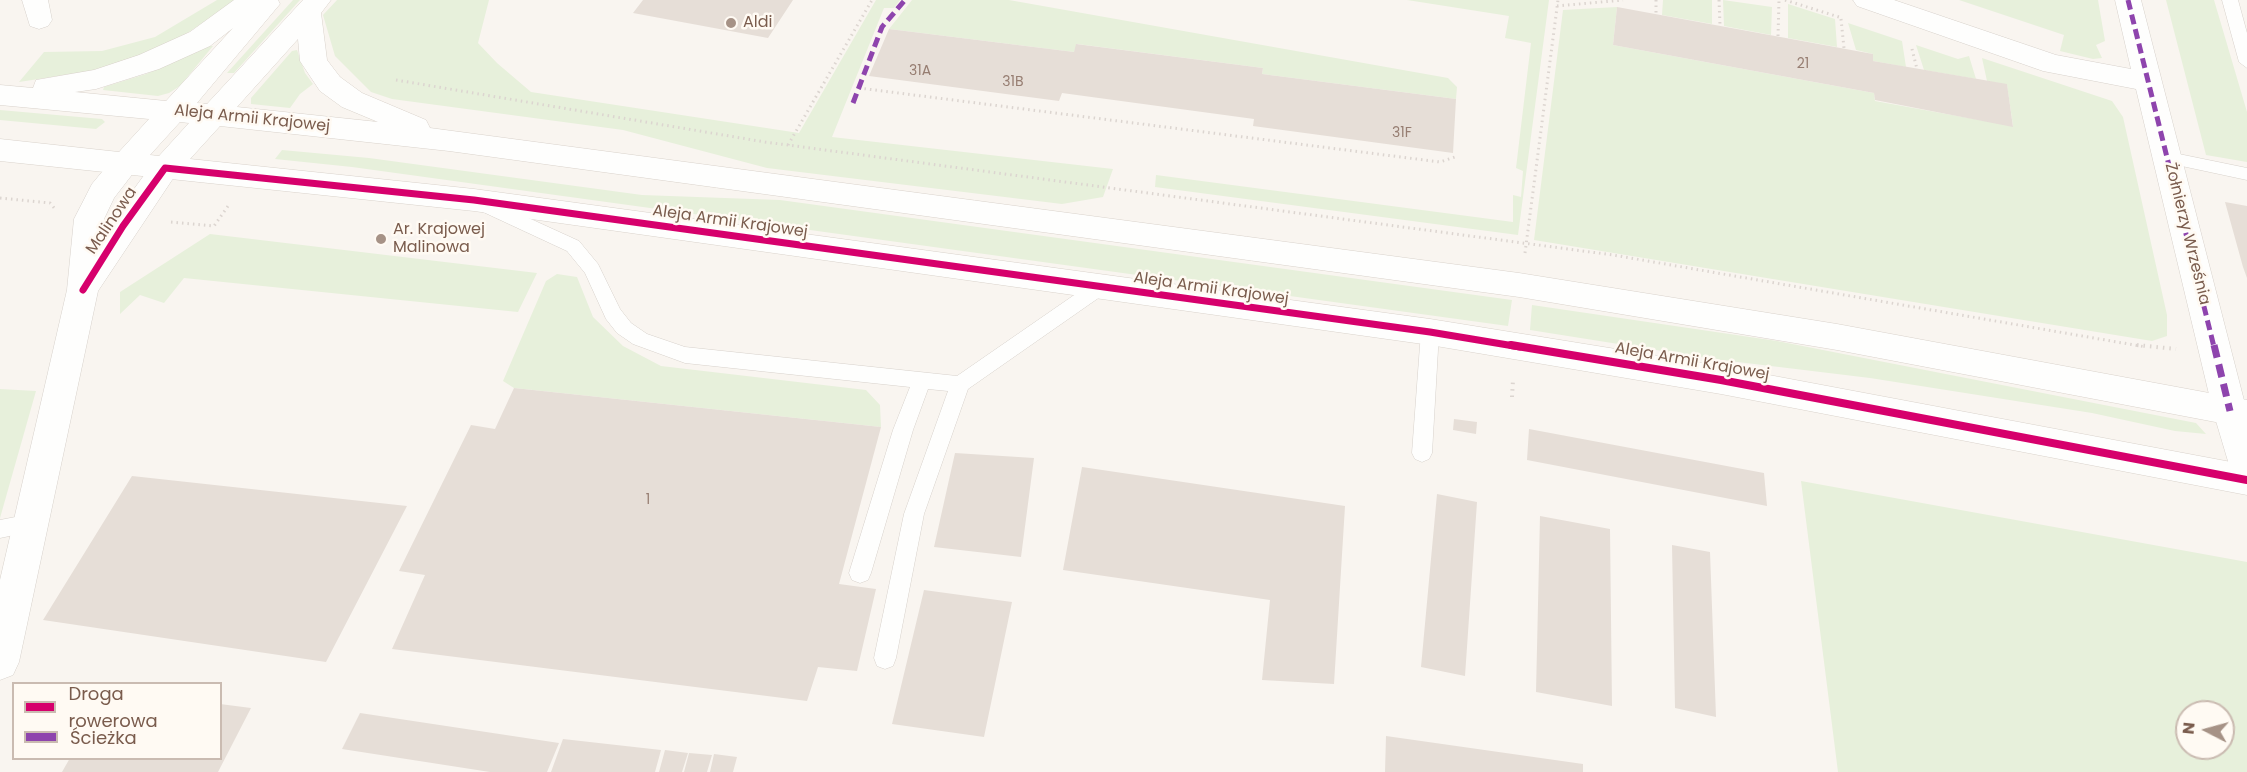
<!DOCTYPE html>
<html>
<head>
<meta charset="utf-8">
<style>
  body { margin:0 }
  #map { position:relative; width:2247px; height:772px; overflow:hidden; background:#f9f5f0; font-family:Poppins,sans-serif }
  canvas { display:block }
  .legend { position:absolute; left:12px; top:682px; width:210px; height:78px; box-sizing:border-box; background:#fffaf3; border:2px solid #cabbb1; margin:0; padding:8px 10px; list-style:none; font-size:18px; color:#7a5c4d }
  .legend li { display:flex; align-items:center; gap:12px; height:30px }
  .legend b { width:30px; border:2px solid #cabbb1 }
  .north { position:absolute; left:2175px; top:700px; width:60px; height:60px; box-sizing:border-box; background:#fffaf3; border:2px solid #cabbb1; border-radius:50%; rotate:276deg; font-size:16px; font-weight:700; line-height:24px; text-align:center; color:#7a5c4d }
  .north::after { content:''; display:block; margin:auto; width:21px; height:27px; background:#a69286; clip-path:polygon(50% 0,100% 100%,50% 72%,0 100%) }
</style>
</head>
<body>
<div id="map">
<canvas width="2247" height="772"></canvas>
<ul class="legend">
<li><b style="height:8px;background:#d6006c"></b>Droga rowerowa</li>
<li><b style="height:8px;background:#8e44ad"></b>Ścieżka</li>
</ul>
<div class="north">N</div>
</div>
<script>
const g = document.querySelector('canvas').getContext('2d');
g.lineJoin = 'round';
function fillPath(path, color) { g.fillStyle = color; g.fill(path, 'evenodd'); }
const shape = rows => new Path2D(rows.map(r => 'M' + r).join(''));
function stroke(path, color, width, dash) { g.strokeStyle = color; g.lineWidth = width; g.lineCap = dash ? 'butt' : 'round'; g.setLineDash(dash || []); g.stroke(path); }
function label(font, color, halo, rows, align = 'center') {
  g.font = font + ' Poppins,sans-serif'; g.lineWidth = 5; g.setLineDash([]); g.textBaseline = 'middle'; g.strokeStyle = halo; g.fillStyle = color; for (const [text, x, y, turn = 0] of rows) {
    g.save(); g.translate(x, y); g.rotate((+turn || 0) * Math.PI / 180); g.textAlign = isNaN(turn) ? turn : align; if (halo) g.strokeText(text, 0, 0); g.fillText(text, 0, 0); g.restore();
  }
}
const green = shape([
  [217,0,237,0,168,46,91,71,19,82,44,52,102,51,155,37],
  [293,0,300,0,234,73,227,73],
  [337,0,489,0,478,43,497,63,531,92,799,133,876,0,900,0,894,8,884,8,832,137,1113,169,1103,197,1062,204,767,168,623,130,392,99,371,92,335,56,323,15],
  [912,0,1009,0,1448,78,1457,87,1456,99,1262,74,1263,68,1077,44,1074,52,889,29],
  [1407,0,1549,0,1518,235,1155,187,1156,175,1513,222,1513,195,1521,197,1523,171,1516,168,1531,43,1505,38,1509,16],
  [1663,0,1712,0,1712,24,1662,15],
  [1723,0,1772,7,1771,35,1724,26],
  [1959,0,2098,0,2105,41,2096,45,2102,58,2093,59,2060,51,2064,35],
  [2166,0,2214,0,2247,112,2247,162,2206,155],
  [1788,4,1835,19,1837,47,1788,38],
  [1617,7,1613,45,1874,93,1875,101,2013,126,2007,85,1987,81,1982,58,2112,101,2123,117,2167,315,2167,336,2152,341,1534,240,1563,10],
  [1848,23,1902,41,1906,67,1873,61,1873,54,1856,50],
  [1916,45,1958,59,1969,56,1976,79,1924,70],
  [209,46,213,46,180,86,169,93,158,96,103,90,104,87,146,74],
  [297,50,305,73,313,84,300,94,290,108,251,104,251,98,292,51],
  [0,110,102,119,105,122,96,129,0,120],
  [282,150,369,158,642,195,780,200,1512,300,1508,326,352,167,275,159],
  [210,234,537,273,518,312,184,278,164,303,140,295,120,314,120,292],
  [557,274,577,277,593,317,623,346,661,366,866,390,880,405,881,427,514,388,503,381,546,281],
  [1532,305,1777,341,2196,423,2206,434,2175,431,2092,413,1870,378,1713,359,1530,330],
  [0,389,36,391,0,518],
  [1801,481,2247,562,2247,772,1838,772],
  [2187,712,2223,712,2223,748,2187,748]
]);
const building = shape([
  [643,0,793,0,768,38,633,13],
  [1617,7,1873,54,1873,61,2007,84,2013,127,1875,100,1874,93,1613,45],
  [889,29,1074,52,1076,44,1263,68,1262,74,1456,99,1453,153,1253,126,1254,119,1062,93,1059,101,869,76],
  [2225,202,2247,206,2247,278,2243,267],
  [514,388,881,427,839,584,876,589,857,671,818,667,807,701,392,649,425,575,399,571,471,425,495,429],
  [1454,419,1477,422,1476,434,1453,430],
  [1529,429,1764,473,1767,506,1527,460],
  [955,453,1034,458,1021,557,934,547],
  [1082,467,1345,506,1334,684,1262,680,1270,600,1063,570],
  [132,476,407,506,326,662,43,620],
  [1437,494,1477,502,1465,676,1421,667],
  [1540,516,1610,529,1612,706,1536,692],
  [1672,545,1710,552,1716,717,1675,708],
  [924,590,1012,602,984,737,892,724],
  [220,704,251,708,218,772,62,772,70,758,220,758],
  [360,713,559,743,547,772,490,772,342,749],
  [1386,736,1583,764,1583,772,1385,772],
  [563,739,661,750,655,772,551,772],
  [665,750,688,753,682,772,659,772],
  [689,753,712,755,707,772,684,772],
  [714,754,737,757,733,772,710,772]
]);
const pathFar1 = shape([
  [1656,0,1656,14],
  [1719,0,1720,25],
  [1785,0,1839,17],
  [1557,6,1623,0],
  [1841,19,1844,48],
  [1778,36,1779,0],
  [1912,49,1917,69],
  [396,80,765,142,1613,255,2146,347],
  [859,88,1440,162,1455,157],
  [788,145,872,0],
  [0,198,50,203,56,210],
  [171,222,214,226,228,206],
  [1525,253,1558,0]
]);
const path = shape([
  [2137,345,2176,349],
  [1512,397,1513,380]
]);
const lane = shape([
  [2222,0,2238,0,2247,33,2247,68,2239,62,2222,0],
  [2169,152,2247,168,2247,180,2163,162,2160,158,2163,154,2169,152],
  [487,199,579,241,598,264,620,309,631,323,647,334,685,347,957,376,1093,282,1100,280,1107,282,1109,287,1107,292,968,389,924,514,896,658,893,666,885,669,877,666,874,658,904,514,948,391,928,389,913,430,871,573,868,580,860,583,852,580,849,573,893,430,910,387,685,363,633,344,617,333,606,319,585,273,567,251,481,211,478,206,481,201,487,199],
  [1430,324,1437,327,1439,332,1432,453,1429,459,1422,462,1415,459,1412,453,1421,332,1423,327,1430,324],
  [31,514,38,516,41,523,38,530,0,538,0,520,31,514]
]);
const street = shape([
  [22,0,48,0,52,20,48,26,39,29,30,26,22,0],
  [1853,0,1894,0,2056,55,2131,69,2115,0,2141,0,2247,412,2247,483,2235,479,2230,468,2213,411,2136,89,2043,71,1857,6,1853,0],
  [126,152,136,155,141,163,114,198,104,219,103,232,155,160,165,157,175,160,180,168,98,291,19,662,13,675,0,680,0,580,67,290,74,219,92,184,116,155,126,152]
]);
const secondary = shape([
  [234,0,278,0,280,4,197,103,207,104,303,0,331,0,321,13,327,60,340,77,362,93,426,120,430,128,1519,273,1837,324,2247,400,2247,428,1837,350,1519,297,449,151,220,126,190,159,474,189,1430,319,1721,366,2247,465,2247,495,1721,394,1430,345,474,211,0,161,0,139,119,152,149,119,0,105,0,85,33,88,36,80,94,70,139,55,190,32,234,0],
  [233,28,166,101,75,92,96,89,159,69,210,46,233,28],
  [298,39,300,61,320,91,342,107,378,122,237,107,298,39],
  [180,122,189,123,159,156,150,155,180,122]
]);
const quietFar1 = shape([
  [2128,0,2214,347],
  [853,103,882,27,905,0]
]);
const quiet = shape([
  [2214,345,2230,411]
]);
const cyclewayFar1 = shape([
  [83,290,123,226,165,168,474,200,1430,332,1520,347]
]);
const cycleway = shape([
  [1511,345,1721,380,2247,480]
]);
const markers = [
  [731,23,6,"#a69286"],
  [381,239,6,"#a69286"]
];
const numberNames = [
  ["21",1803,64],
  ["31A",920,71],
  ["31B",1013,82],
  ["31F",1402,133],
  ["1",648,500]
];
const poiNames = [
  ["Aldi",743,23],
  ["Ar. Krajowej",393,230],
  ["Malinowa",393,248]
];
const streetNames = [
  ["Aleja Armii Krajowej",252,119,6],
  ["Malinowa",112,221,-56],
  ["Aleja Armii Krajowej",730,222,8],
  ["Żołnierzy Września",2187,234,76],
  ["Aleja Armii Krajowej",1211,289,8],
  ["Aleja Armii Krajowej",1692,362,10]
];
fillPath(green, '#e7f0db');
fillPath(building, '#e6ded7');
stroke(lane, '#d7d1cb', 1);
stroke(street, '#d7d1cb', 1);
stroke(secondary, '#d9d2cb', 1);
stroke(pathFar1, '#dcd5d0', 3, [1.5, 4]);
stroke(path, '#dcd5d0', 4, [1.5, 5]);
fillPath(lane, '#fefefd');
fillPath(street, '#fefefd');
fillPath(secondary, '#fefefd');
stroke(quietFar1, '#8e44ad', 5, [10, 5]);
stroke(quiet, '#8e44ad', 7, [13, 7]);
stroke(cyclewayFar1, '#d6006c', 7);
stroke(cycleway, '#d6006c', 8);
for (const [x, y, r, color] of markers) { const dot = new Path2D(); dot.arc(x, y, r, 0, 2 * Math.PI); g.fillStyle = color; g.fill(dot); stroke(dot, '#fffaf3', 2); }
label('14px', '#977e72', null, numberNames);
label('16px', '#7a5c4d', '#fffaf3', poiNames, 'left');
label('16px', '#7a5c4d', '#fffaf3', streetNames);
</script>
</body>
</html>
